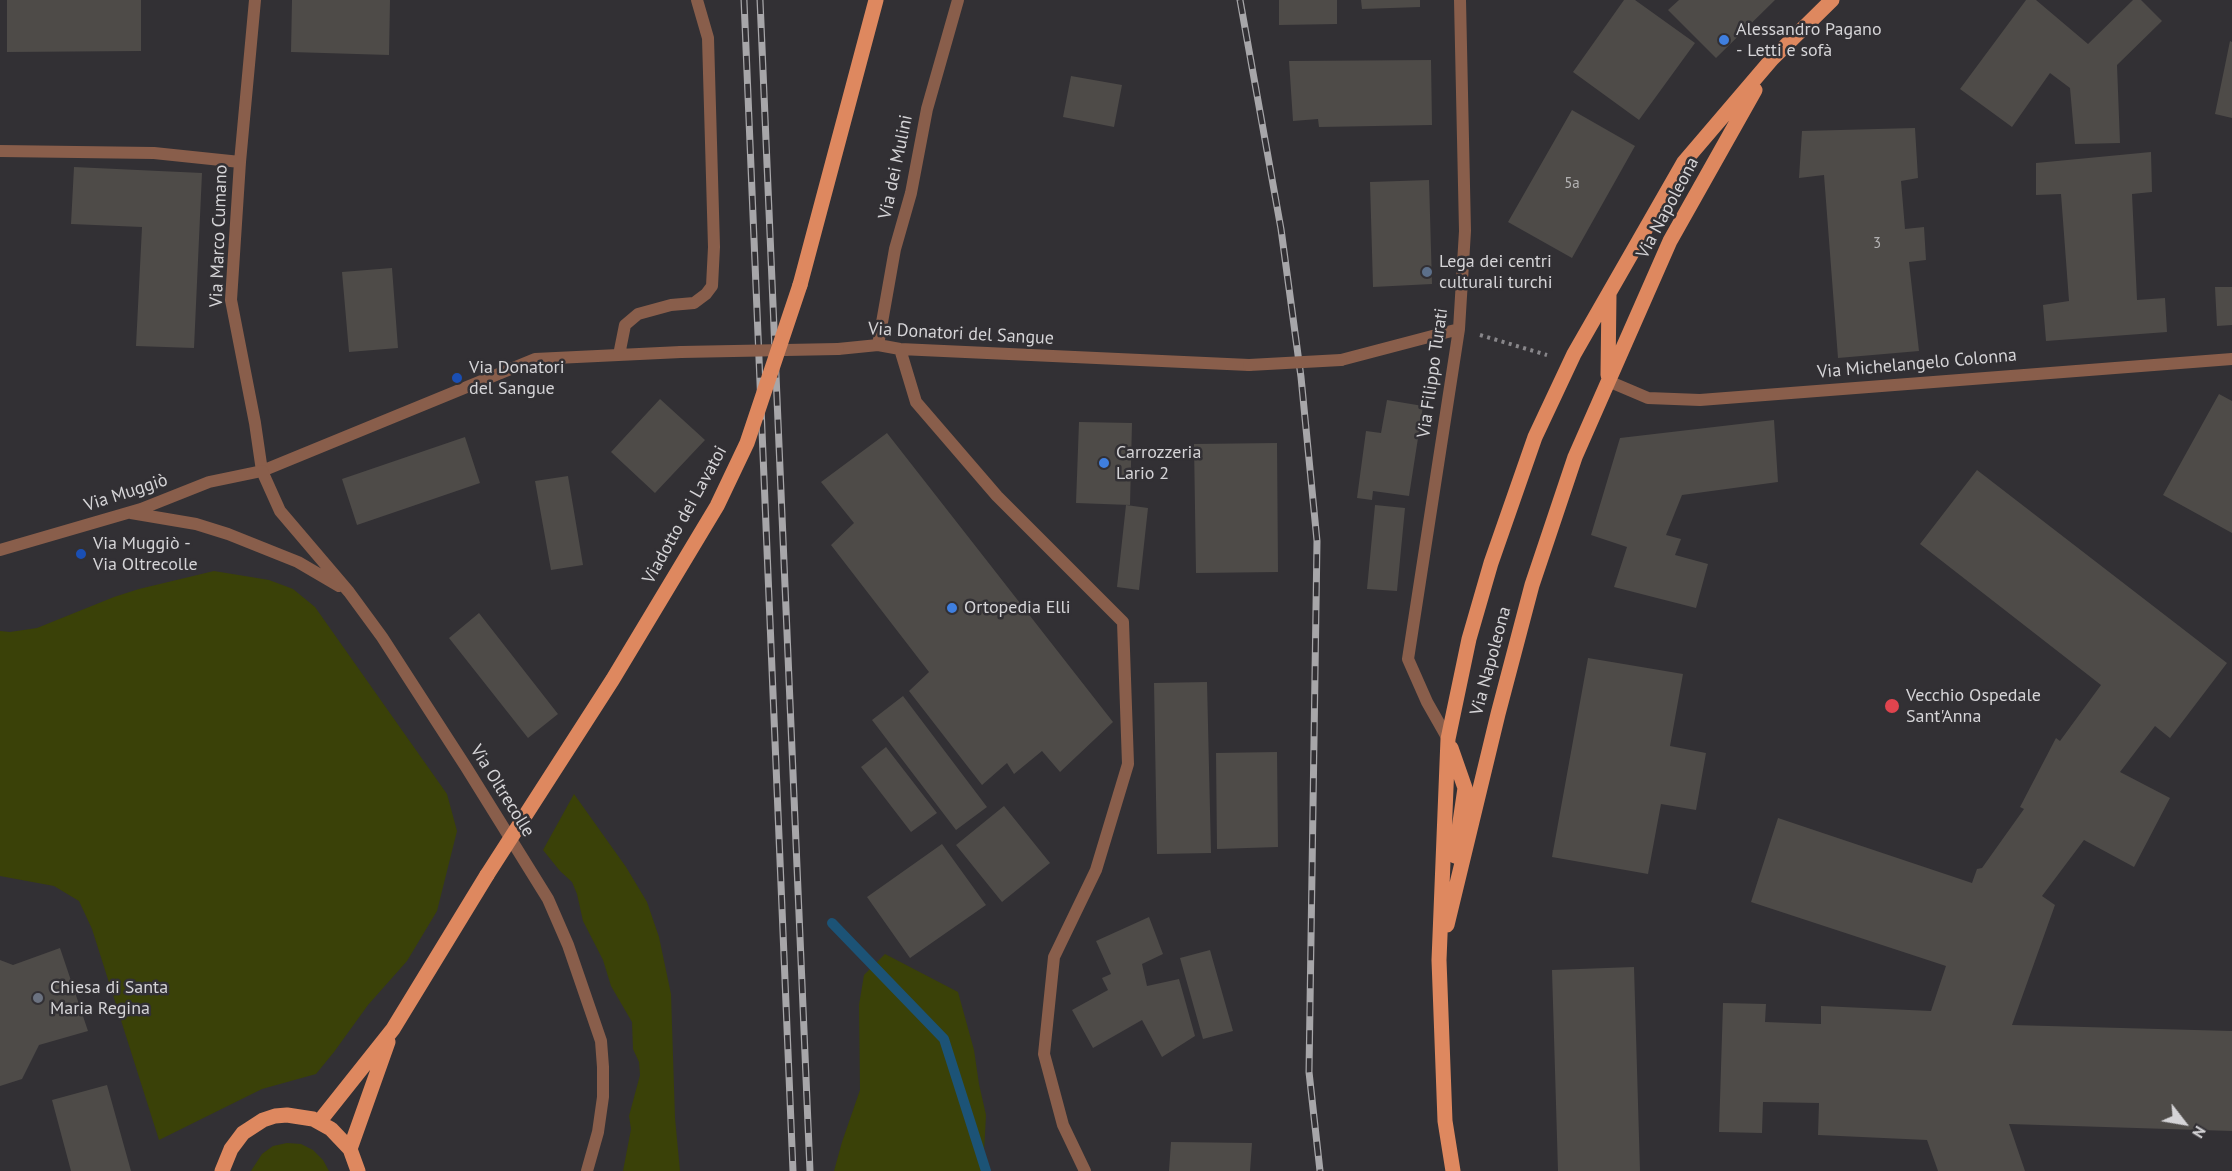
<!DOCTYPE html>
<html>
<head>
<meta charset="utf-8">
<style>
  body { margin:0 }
  #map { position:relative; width:2232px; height:1171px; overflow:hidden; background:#323034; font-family:"PT Sans",sans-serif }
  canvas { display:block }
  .north { position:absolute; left:2154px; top:1093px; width:60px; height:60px; -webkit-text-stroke:4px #323034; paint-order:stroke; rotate:121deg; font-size:16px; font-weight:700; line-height:24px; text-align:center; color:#d5d4d7 }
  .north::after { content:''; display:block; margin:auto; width:21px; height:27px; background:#d5d4d7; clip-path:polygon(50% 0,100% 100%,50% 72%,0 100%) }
</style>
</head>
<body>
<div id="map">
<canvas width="2232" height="1171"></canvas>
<div class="north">N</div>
</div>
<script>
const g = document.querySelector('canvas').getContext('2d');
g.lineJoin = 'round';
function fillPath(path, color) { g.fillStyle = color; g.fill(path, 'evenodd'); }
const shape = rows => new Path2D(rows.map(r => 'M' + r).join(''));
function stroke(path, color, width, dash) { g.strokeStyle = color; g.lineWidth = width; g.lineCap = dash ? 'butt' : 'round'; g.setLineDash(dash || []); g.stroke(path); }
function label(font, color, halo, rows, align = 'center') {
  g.font = font + ' "PT Sans",sans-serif'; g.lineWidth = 5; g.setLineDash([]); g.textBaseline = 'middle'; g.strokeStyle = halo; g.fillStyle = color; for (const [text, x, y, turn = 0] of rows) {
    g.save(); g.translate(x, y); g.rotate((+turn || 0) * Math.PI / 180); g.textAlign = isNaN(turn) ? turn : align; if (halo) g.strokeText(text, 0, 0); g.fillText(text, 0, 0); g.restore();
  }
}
const green = shape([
  [214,571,269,580,293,589,315,607,447,794,457,831,437,911,407,961,368,1005,334,1052,316,1074,262,1089,159,1140,92,929,79,901,54,886,0,876,0,631,10,632,37,628,114,597,139,589],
  [574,794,626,867,647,902,659,937,671,994,675,1118,680,1171,623,1171,631,1129,629,1116,640,1075,639,1062,633,1049,632,1022,611,986,603,960,583,921,577,894,572,882,560,871,543,850],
  [885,954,958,992,974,1050,979,1084,986,1115,983,1171,834,1171,842,1142,860,1090,859,1005,864,975],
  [287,1143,301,1144,313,1150,323,1160,329,1171,251,1171,262,1154,273,1146]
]);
const stream = shape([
  [832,923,944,1039,986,1171]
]);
const building = shape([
  [7,0,141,0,141,51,7,52],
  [292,0,390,0,389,55,291,52],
  [1279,0,1337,0,1337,24,1279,25],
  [1361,0,1420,0,1420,7,1362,9],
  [1624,0,1635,0,1695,43,1639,120,1573,72],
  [1679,0,1775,0,1716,58,1668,10],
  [2026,0,2036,0,2088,44,2133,0,2141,0,2162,21,2117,65,2120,143,2075,144,2070,88,2050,73,2012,127,1960,89],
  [2230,41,2232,42,2232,118,2215,114],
  [1431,60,1432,125,1319,127,1318,119,1293,121,1289,61],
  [1071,76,1122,85,1114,127,1063,117],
  [1572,110,1635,146,1572,258,1508,222],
  [1915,128,1918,178,1901,181,1905,229,1924,227,1926,260,1909,262,1919,351,1838,358,1824,175,1799,178,1802,131],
  [2151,152,2152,192,2132,194,2137,300,2165,298,2167,332,2046,341,2043,305,2069,301,2061,194,2036,195,2036,163],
  [74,167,202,173,194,348,136,346,142,227,71,224],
  [1429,180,1432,284,1373,287,1370,182],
  [392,268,398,348,349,352,342,272],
  [2215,287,2232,287,2232,325,2217,326],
  [2219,394,2232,401,2232,533,2163,495],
  [660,399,705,440,655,493,611,452],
  [1387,400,1423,406,1409,496,1373,491,1372,500,1357,498,1366,431,1381,433],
  [1774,420,1778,482,1682,495,1666,535,1681,539,1675,555,1708,564,1696,608,1614,587,1627,547,1591,535,1620,438],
  [1079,422,1132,423,1130,505,1076,503],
  [887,433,1113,722,1060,772,1042,751,1014,774,1007,763,982,785,909,691,929,672,831,545,854,523,821,482],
  [465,437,480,483,357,525,342,479],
  [1277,443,1278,572,1196,573,1194,444],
  [1977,470,2227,663,2170,738,2155,726,2120,772,2170,798,2134,867,2084,840,2042,896,2055,905,2012,1025,2232,1031,2232,1131,2009,1124,2025,1171,1938,1171,1927,1140,1818,1135,1819,1103,1763,1102,1762,1133,1719,1132,1723,1003,1766,1004,1765,1022,1821,1024,1821,1006,1931,1011,1946,966,1751,902,1778,818,1972,883,1977,869,1982,868,2024,809,2020,807,2056,738,2060,741,2101,685,1920,544],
  [568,476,583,565,551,570,535,481],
  [1126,505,1148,508,1139,590,1117,587],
  [1375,505,1405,508,1397,591,1367,589],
  [479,613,558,714,528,738,449,638],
  [1588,658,1683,674,1670,746,1706,753,1696,810,1661,804,1648,874,1552,857],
  [1207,682,1211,853,1157,854,1154,683],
  [903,696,987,807,956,830,872,720],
  [886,747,937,813,911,832,861,767],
  [1277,752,1278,847,1217,849,1216,753],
  [1004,806,1050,863,1002,902,956,845],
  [942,844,986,905,910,958,867,897],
  [1149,917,1163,954,1142,964,1147,986,1179,979,1195,1036,1162,1057,1142,1020,1093,1048,1072,1010,1108,990,1102,978,1111,974,1096,941],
  [60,948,88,1031,39,1045,22,1079,0,1086,0,960,13,965],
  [1210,950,1233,1031,1203,1039,1180,958],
  [1634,967,1640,1171,1558,1171,1552,970],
  [107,1085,131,1171,71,1171,52,1100],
  [1171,1142,1252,1143,1250,1171,1169,1171]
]);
const path = shape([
  [1480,335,1547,355]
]);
const minor = shape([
  [255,0,240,162,231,300,255,423,262,471,535,359,681,352],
  [0,151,154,153,240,162],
  [878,345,895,249,911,193,927,109,958,0],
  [838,349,878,345,900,349,1249,365],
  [900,349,916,402,997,496,1123,622,1128,764,1096,870,1054,957,1044,1054,1063,1125,1085,1171],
  [619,355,625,325,638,314,671,305,694,303,706,294,712,286,714,247,708,38,697,0],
  [1341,360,1459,329],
  [1608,381,1648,398,1700,400,2232,359],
  [1448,739,1427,702,1408,659,1459,329,1465,231,1460,0]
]);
const tertiary = shape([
  [131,513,196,524,228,534,298,562,339,586],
  [0,550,141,509,209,482,262,471,280,511,349,592,382,637,466,767,548,899,568,945,601,1041,603,1067,603,1097,598,1132,587,1171]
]);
const primary = shape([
  [800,285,876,0],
  [1608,375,1609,294],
  [1451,748,1465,788,1455,856],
  [1447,925,1498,714,1532,585,1575,457,1670,241,1755,90],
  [319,1122,393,1029,487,875],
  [350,1149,388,1042],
  [222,1171,231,1149,243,1133,263,1120,275,1116,287,1115,313,1119,331,1129,350,1149,358,1171],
  [1453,1171,1445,1121,1439,960,1448,739,1469,639,1491,563,1535,437,1574,354,1684,162,1772,59,1832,0]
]);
const rail = shape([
  [744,0,793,1171],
  [760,0,810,1171],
  [1240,0,1281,229,1301,377,1317,541,1309,1072,1320,1171]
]);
const minorBridge = shape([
  [681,352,838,349],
  [1249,365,1341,360]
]);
const primaryBridge = shape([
  [487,875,613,679,717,506,747,443,800,285]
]);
const markers = [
  [1724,40,6,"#3f7fe0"],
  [1427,272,6,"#5c6f8a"],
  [457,378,6,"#1a4fb4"],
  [1104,463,6,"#3f7fe0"],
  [81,554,6,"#1a4fb4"],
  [952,608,6,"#3f7fe0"],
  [1892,706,8,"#e0444e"],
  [38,998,6,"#6b7280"]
];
const numberNames = [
  ["5a",1572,184],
  ["3",1877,244]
];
const poiNames = [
  ["Alessandro Pagano",1736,30],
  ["- Letti e sofà",1736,51],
  ["Lega dei centri",1439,262],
  ["culturali turchi",1439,283],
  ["Via Donatori",469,368],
  ["del Sangue",469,389],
  ["Carrozzeria",1116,453],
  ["Lario 2",1116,474],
  ["Via Muggiò -",93,544],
  ["Via Oltrecolle",93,565],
  ["Ortopedia Elli",964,608],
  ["Vecchio Ospedale",1906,696],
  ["Sant'Anna",1906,717],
  ["Chiesa di Santa",50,988],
  ["Maria Regina",50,1009]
];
const streetNames = [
  ["Via dei Mulini",896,167,-78],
  ["Via Napoleona",1668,208,-62],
  ["Via Marco Cumano",219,236,-88],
  ["Via Donatori del Sangue",961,334,3],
  ["Via Michelangelo Colonna",1917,364,-5],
  ["Via Filippo Turati",1433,373,-82],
  ["Via Muggiò",126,493,-18],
  ["Viadotto dei Lavatoi",685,515,-61],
  ["Via Napoleona",1491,661,-75],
  ["Via Oltrecolle",502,791,58]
];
fillPath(green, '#3a4108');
stroke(stream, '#1c5376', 10);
fillPath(building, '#4e4b48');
stroke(path, '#88868a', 4, [3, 4.5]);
stroke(minor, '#895e4b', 12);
stroke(tertiary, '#895e4b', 12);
stroke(primary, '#de885f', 15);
stroke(rail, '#a7a6a9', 7);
stroke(rail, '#323034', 4.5, [14]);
stroke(minorBridge, '#895e4b', 12);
stroke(primaryBridge, '#de885f', 15);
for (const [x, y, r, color] of markers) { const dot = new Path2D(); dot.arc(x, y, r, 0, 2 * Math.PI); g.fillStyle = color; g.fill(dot); stroke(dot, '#323034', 2); }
label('15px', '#b3b2b3', null, numberNames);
label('18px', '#d5d4d7', '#323034', poiNames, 'left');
label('18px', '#d5d4d7', '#323034', streetNames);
</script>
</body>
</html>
